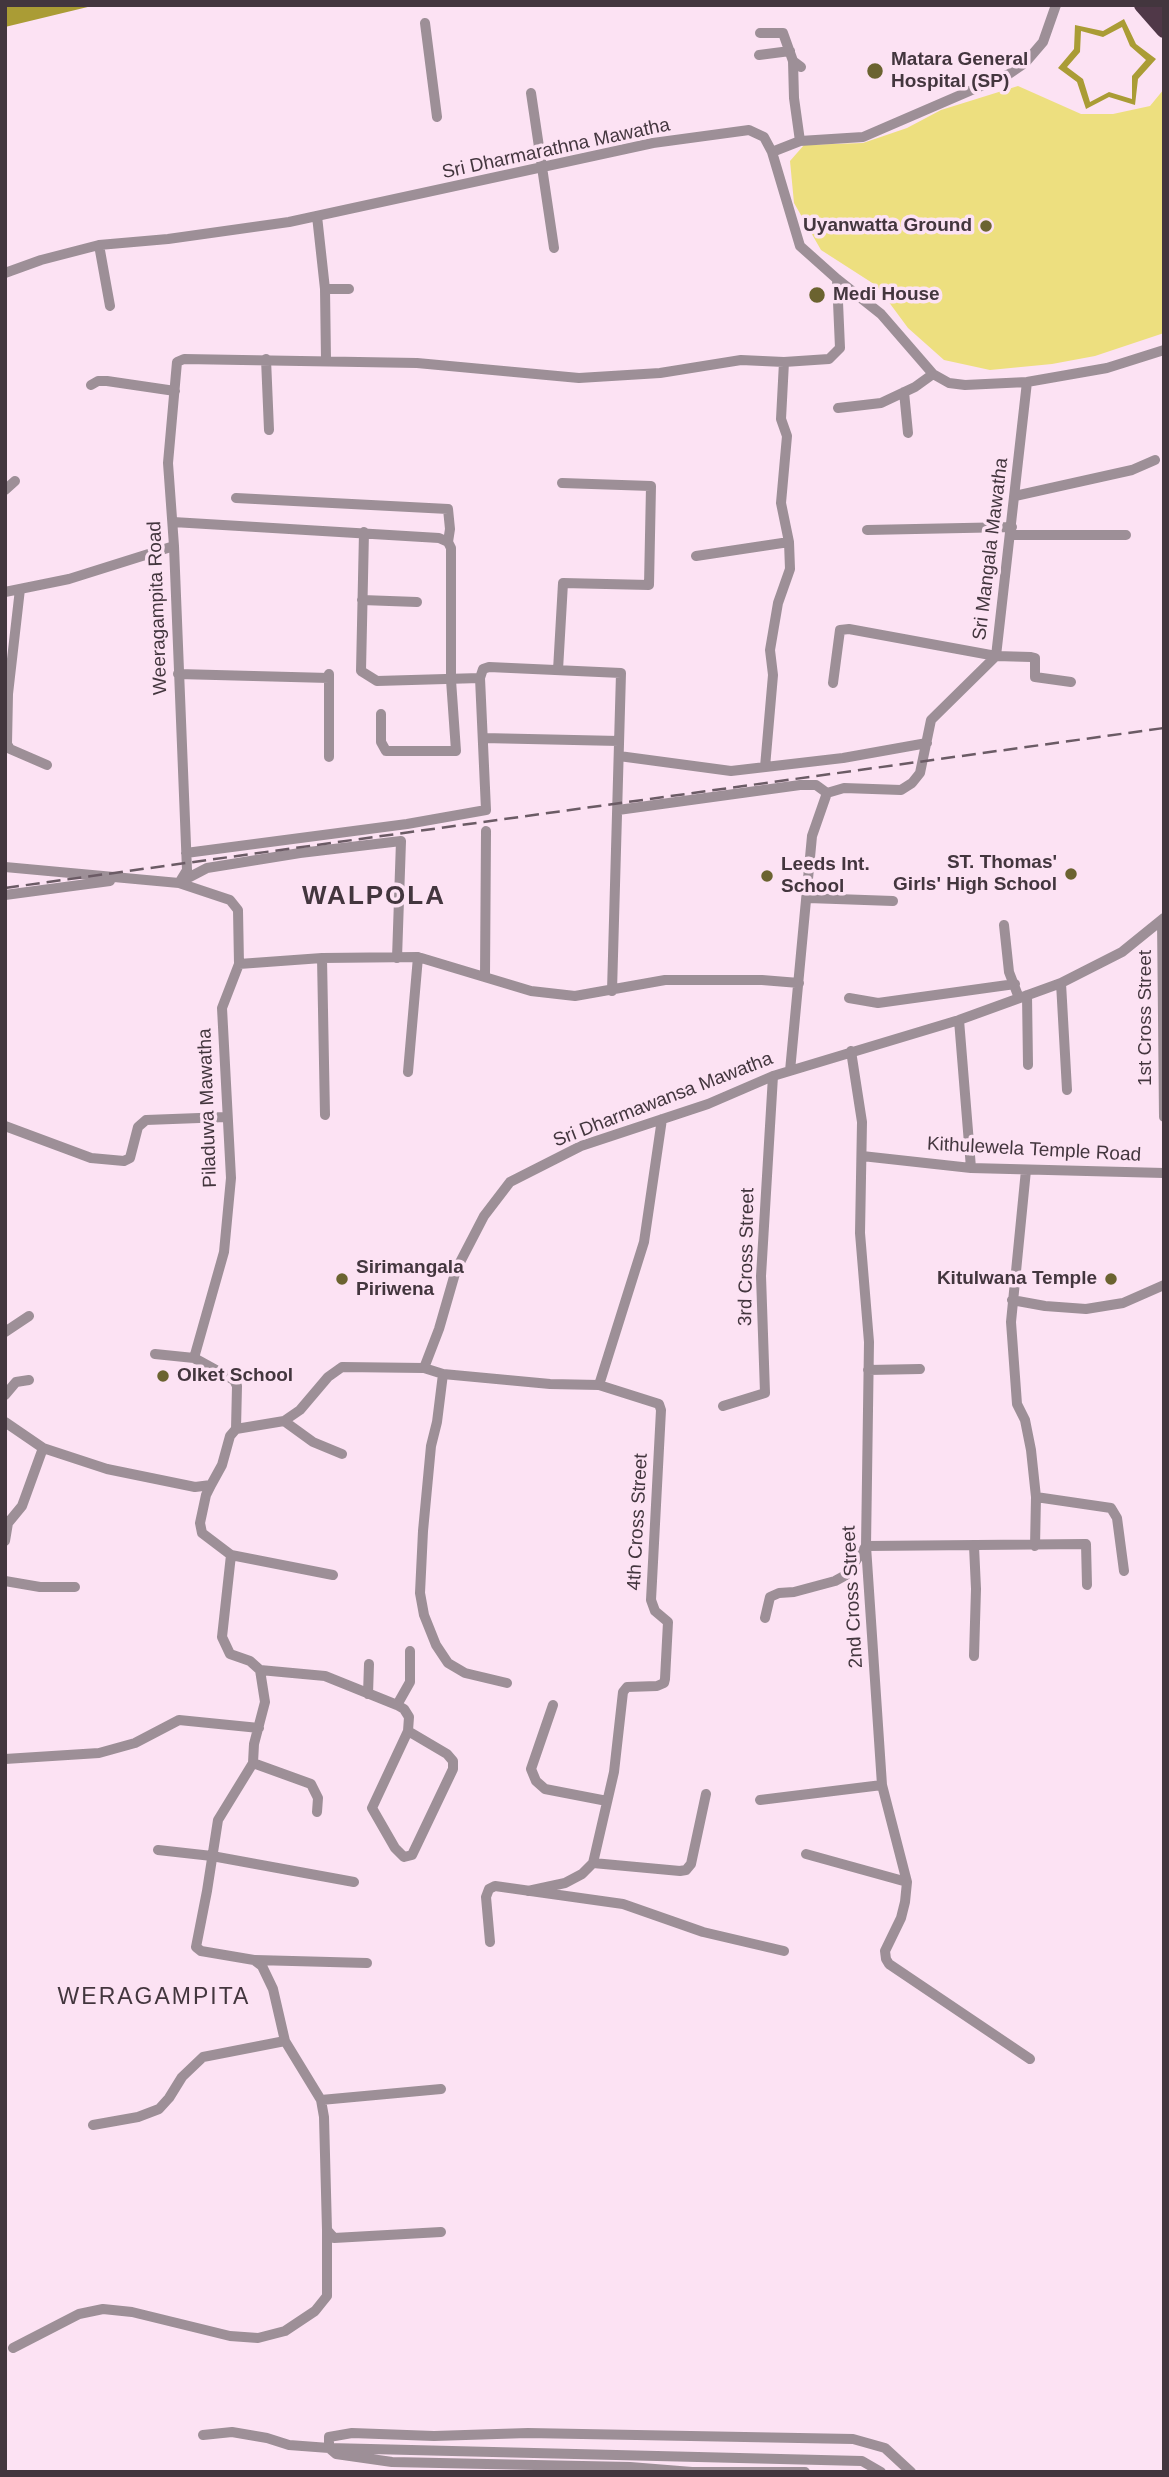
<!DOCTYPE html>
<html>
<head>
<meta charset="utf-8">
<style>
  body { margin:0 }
  #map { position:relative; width:1169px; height:2477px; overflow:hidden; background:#fce2f3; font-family:Helvetica,sans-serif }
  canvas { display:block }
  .frame { position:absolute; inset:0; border:7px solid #43363e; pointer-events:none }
</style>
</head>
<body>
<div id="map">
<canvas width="1169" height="2477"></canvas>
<div class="frame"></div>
</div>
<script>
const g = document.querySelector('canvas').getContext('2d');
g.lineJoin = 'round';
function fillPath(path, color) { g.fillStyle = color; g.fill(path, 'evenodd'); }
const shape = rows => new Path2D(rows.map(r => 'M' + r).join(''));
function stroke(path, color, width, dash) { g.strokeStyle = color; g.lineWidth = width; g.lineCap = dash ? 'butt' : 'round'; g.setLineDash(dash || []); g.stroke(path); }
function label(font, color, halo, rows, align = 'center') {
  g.font = font + ' Helvetica,sans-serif'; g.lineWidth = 7; g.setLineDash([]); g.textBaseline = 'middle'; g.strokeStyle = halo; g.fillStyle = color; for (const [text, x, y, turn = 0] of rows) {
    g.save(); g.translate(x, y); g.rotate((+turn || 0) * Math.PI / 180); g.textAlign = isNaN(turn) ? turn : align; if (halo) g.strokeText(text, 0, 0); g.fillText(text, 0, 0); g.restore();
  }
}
const green = shape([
  [1018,86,1081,114,1113,114,1150,106,1164,89,1164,333,1095,356,1052,364,990,370,944,360,908,328,877,286,821,250,794,203,790,161,804,145,863,143,907,128,941,110]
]);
const water = shape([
  [5,5,96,5,5,27],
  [1124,19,1136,44,1156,59,1138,79,1135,105,1109,97,1086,109,1077,82,1058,68,1074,49,1075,25,1103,31],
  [1122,27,1130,46,1146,60,1132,76,1132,99,1109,92,1090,102,1083,79,1067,67,1080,52,1081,31,1103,37]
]);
const minor = shape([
  [425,23,437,117],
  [760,33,783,33,793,61,801,67],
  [759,55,790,51],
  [793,61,794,98,800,141],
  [531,93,554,248],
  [772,152,800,141,863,137,1009,74,1025,63,1043,42,1056,5],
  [317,216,325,289,326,360],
  [99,245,110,306],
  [5,273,41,260,99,245,168,239,289,222,653,143,749,130,764,137,772,152,800,246,837,279,881,314,933,374,949,383,965,385,1027,382,1107,368,1164,350],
  [325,289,349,289],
  [266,359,269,430],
  [91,385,98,381,107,381,175,391],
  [904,392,908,433],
  [838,408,881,403,915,387,933,374],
  [5,490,15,481],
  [1015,496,1132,470,1155,460],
  [236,498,448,509,450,529,448,542],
  [173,522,439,538,448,542,451,548,451,680,456,751,386,751,381,742,381,714],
  [867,530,1012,527],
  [364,532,361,671,377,681,480,678],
  [1011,535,1126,535],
  [696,556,789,542],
  [20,589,8,694,7,744,10,749,47,765],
  [5,592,69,579,174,546],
  [362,600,417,602],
  [558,670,563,583,649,585,651,486,562,483],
  [178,674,329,678],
  [833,683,840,630,849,629,996,656,1031,657,1035,658,1035,677,1071,682],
  [483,738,619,741],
  [619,756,731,771,843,758,927,743],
  [329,757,329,674],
  [765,767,773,675,770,650,778,603,790,569,789,542,781,503,787,436,781,419,784,362],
  [618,810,800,785,816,785,827,793],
  [186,853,407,824,486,810,480,678,483,669,489,667,621,673,612,991],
  [5,867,179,883,230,900,238,910,239,964,222,1008,231,1178,224,1252,194,1358,234,1380,237,1386,236,1429],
  [184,880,207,868,300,853,401,841,397,958],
  [179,883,187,870,174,546,168,463,177,362,184,359,417,363,579,378,660,373,741,360,784,362,829,359,840,348,837,279],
  [5,895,110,881],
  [808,898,893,901],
  [1162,920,1164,1117],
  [1004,925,1009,972,1019,998],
  [322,958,325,1115],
  [239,964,322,958,418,957,531,991,575,996,665,980,762,980,799,983],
  [485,976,486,831],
  [1061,983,1067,1090],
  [1027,995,1028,1065],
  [849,998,878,1003,1015,984],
  [959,1020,971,1168],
  [851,1051,862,1122,860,1233,869,1342,866,1546,882,1785,907,1882,905,1902,901,1918,885,1951,886,1959,889,1964,1030,2059],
  [790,1071,812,836,827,793,844,788,901,790,912,783,920,773,931,720,996,656,1027,382],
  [408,1072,418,957],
  [5,1126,91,1158,124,1161,130,1158,138,1127,146,1120,226,1117],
  [862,1156,971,1168,1164,1173],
  [1026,1170,1011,1322,1017,1404,1025,1420,1031,1450,1036,1497,1035,1546],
  [1012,1300,1045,1306,1086,1309,1123,1303,1164,1285],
  [5,1332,29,1316],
  [155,1354,194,1358],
  [424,1368,443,1374,550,1384,599,1385],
  [868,1370,920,1369],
  [443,1374,437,1422,431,1446,423,1531,420,1593,424,1615,436,1645,448,1663,465,1673,507,1683],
  [5,1395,16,1382,29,1380],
  [723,1406,765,1393,761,1276,773,1076],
  [284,1421,313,1442,342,1454],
  [5,1422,43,1448,107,1469,195,1487,211,1485,222,1465,230,1436,236,1429,284,1421,300,1410,328,1377,342,1367,424,1368,439,1329,456,1270,484,1216,510,1182,581,1146,708,1104,773,1076,959,1020,1061,983,1122,952,1164,918],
  [211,1485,206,1495,200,1523,202,1533,231,1555,333,1575],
  [1036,1497,1111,1508,1117,1518,1124,1571],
  [5,1541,8,1523,22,1506,43,1448],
  [231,1555,222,1637,230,1654,250,1661,260,1670,265,1702,254,1744,253,1763,218,1820,207,1891,196,1947,201,1951,254,1960,262,1966,273,1989,285,2041,321,2100,324,2117,327,2230,334,2238,441,2232],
  [5,1581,40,1587,75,1587],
  [765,1618,770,1597,779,1593,794,1592,835,1581,846,1575,866,1546,1086,1544,1087,1585],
  [974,1656,976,1589,974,1546],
  [260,1670,325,1676,397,1705,404,1709,409,1717,408,1731,447,1754,453,1761,453,1769,412,1855,404,1857,395,1848,372,1808,408,1731],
  [368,1694,369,1664],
  [397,1705,410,1682,410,1651],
  [553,1705,531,1769,536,1781,545,1789,607,1801],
  [5,1759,99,1753,135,1743,179,1720,259,1728],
  [253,1763,311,1784,318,1798,317,1812],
  [760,1800,882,1785],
  [158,1850,212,1856,354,1882],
  [806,1854,907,1882],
  [593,1863,680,1871,686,1870,691,1864,706,1794],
  [528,1891,565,1883,582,1874,593,1863,614,1772,623,1692,627,1687,657,1686,664,1683,665,1679,668,1622,655,1611,651,1600,661,1410,659,1404,599,1385,644,1242,662,1119],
  [490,1942,486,1897,489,1889,495,1886,623,1904,703,1932,784,1951],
  [255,1960,367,1963],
  [321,2100,441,2089],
  [93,2125,138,2117,159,2109,169,2098,182,2077,203,2057,285,2041],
  [13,2348,79,2314,103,2309,132,2312,230,2336,258,2338,285,2331,315,2311,327,2296,327,2230],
  [203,2435,232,2432,267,2438,289,2445,329,2448,862,2461,881,2472],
  [805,2472,692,2472,630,2467,392,2462,336,2454,329,2448,329,2437,352,2433,434,2436,528,2433,853,2439,885,2448,911,2472]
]);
const trunk = shape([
  [1142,5,1164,30],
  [1157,5,1164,13]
]);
const rail = shape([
  [5,888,1164,728]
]);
const markers = [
  [875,71,9,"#6b6330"],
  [986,226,7,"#6b6330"],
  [817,295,9,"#6b6330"],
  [1071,874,7,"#6b6330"],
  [767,876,7,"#6b6330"],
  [342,1279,7,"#6b6330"],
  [1111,1279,7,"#6b6330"],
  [163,1376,7,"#6b6330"]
];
const poiNames = [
  ["Matara General",891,60],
  ["Hospital (SP)",891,82],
  ["Uyanwatta Ground",972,226,"right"],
  ["Medi House",833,295],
  ["ST. Thomas'",1057,863,"right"],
  ["Girls' High School",1057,885,"right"],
  ["Leeds Int.",781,865],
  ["School",781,887],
  ["Sirimangala",356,1268],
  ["Piriwena",356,1290],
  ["Kitulwana Temple",1097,1279,"right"],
  ["Olket School",177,1376]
];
const streetNames = [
  ["Sri Dharmarathna Mawatha",556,149,-12],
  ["Sri Mangala Mawatha",991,549,-83],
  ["Weeragampita Road",158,608,-92],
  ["1st Cross Street",1146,1018,-90],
  ["Sri Dharmawansa Mawatha",663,1100,-21],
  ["Piladuwa Mawatha",208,1108,-92],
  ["Kithulewela Temple Road",1034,1150,3],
  ["3rd Cross Street",747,1257,-89],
  ["4th Cross Street",638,1522,-87],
  ["2nd Cross Street",853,1597,-93]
];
const quarterNames = [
  ["WERAGAMPITA",154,1998]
];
const districtNames = [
  ["WALPOLA",374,897]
];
fillPath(green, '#eddf7f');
fillPath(water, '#aa9c35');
stroke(minor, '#9d8f97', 10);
stroke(trunk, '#503848', 16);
stroke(rail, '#6b5b65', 2.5, [14, 7]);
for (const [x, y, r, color] of markers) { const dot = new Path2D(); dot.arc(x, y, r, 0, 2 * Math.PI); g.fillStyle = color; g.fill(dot); stroke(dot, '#fce2f3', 2.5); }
label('bold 19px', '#43363e', '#fce2f3', poiNames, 'left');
label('19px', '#43363e', '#fce2f3', streetNames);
g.letterSpacing = '2px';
label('23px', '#43363e', '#fce2f3', quarterNames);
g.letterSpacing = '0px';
g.letterSpacing = '2px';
label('bold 26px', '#43363e', '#fce2f3', districtNames);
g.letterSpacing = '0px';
</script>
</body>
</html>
